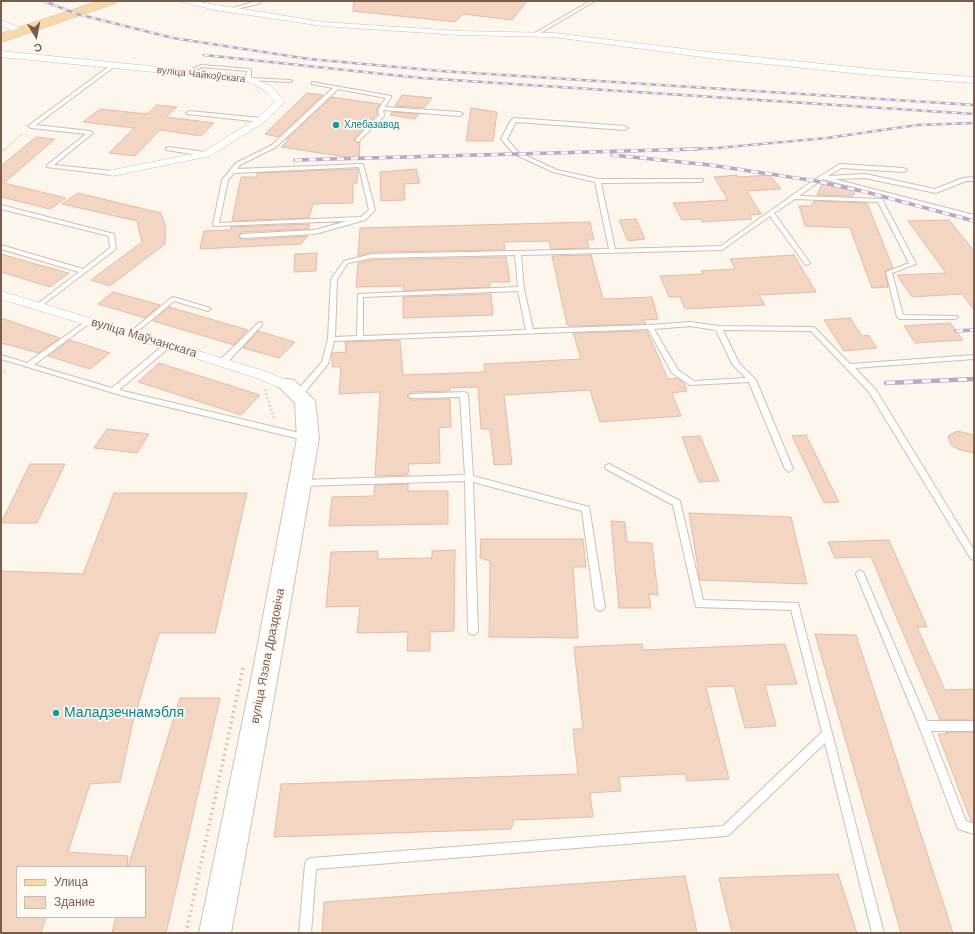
<!DOCTYPE html>
<html>
<head>
<meta charset="utf-8">
<style>
  body { margin:0 }
  #map { position:relative; width:975px; height:934px; overflow:hidden; background:#fdf6ec; font-family:Arial,sans-serif }
  canvas { display:block }
  .frame { position:absolute; inset:0; border:2px solid #7a5c4d; pointer-events:none }
  .legend { position:absolute; left:16px; top:866px; width:130px; height:52px; box-sizing:border-box; background:#fffaf3; border:1px solid #cabbb1; margin:0; padding:5px 7px; list-style:none; font-size:12px; color:#7a5c4d }
  .legend li { display:flex; align-items:center; gap:8px; height:20px }
  .legend b { width:20px; border:1px solid #cabbb1 }
  .north { position:absolute; left:16px; top:16px; width:40px; height:40px; -webkit-text-stroke:3px #fffaf3; paint-order:stroke; rotate:170deg; font-size:11px; font-weight:700; line-height:16px; text-align:center; color:#7a5c4d }
  .north::after { content:''; display:block; margin:auto; width:14px; height:18px; background:#7a5c4d; clip-path:polygon(50% 0,100% 100%,50% 72%,0 100%) }
</style>
</head>
<body>
<div id="map">
<canvas width="975" height="934"></canvas>
<div class="frame"></div>
<ul class="legend">
<li><b style="height:5px;background:#fbd9a5"></b>Улица</li>
<li><b style="height:11px;background:#f3d5c3"></b>Здание</li>
</ul>
<div class="north">С</div>
</div>
<script>
const g = document.querySelector('canvas').getContext('2d');
g.lineJoin = 'round';
function fillPath(path, color) { g.fillStyle = color; g.fill(path, 'evenodd'); }
const shape = rows => new Path2D(rows.map(r => 'M' + r).join(''));
function stroke(path, color, width, dash) { g.strokeStyle = color; g.lineWidth = width; g.lineCap = dash ? 'butt' : 'round'; g.setLineDash(dash || []); g.stroke(path); }
function label(font, color, halo, rows, align = 'center') {
  g.font = font + ' Arial,sans-serif'; g.lineWidth = 3.5; g.setLineDash([]); g.textBaseline = 'middle'; g.strokeStyle = halo; g.fillStyle = color; for (const [text, x, y, turn = 0] of rows) {
    g.save(); g.translate(x, y); g.rotate((+turn || 0) * Math.PI / 180); g.textAlign = isNaN(turn) ? turn : align; if (halo) g.strokeText(text, 0, 0); g.fillText(text, 0, 0); g.restore();
  }
}
const building = shape([
  [354,1,527,1,512,20,463,14,455,22,353,11,354,1],
  [307,93,323,95,278,137,265,134,307,93],
  [402,95,432,98,424,108,395,106,402,95],
  [332,97,380,104,377,109,377,114,354,139,357,143,360,142,359,159,281,147,289,139,287,139,332,97],
  [157,105,177,107,166,117,214,123,201,136,160,130,135,156,109,153,134,128,83,122,100,109,147,114,157,105],
  [471,108,497,112,493,141,466,141,471,108],
  [392,112,419,114,415,119,390,115,392,112],
  [36,137,55,139,4,183,66,198,50,209,1,197,1,166,36,137],
  [358,169,357,183,353,184,353,203,313,204,309,218,232,221,241,177,257,177,257,173,358,169],
  [416,169,420,183,404,184,405,200,381,201,380,172,416,169],
  [737,175,738,177,770,175,781,189,747,191,761,214,749,215,752,219,702,222,701,219,682,220,673,203,728,200,714,177,737,175],
  [822,184,855,191,853,196,817,195,822,184],
  [78,193,161,213,166,228,165,244,110,286,91,280,142,242,137,221,62,204,78,193],
  [814,201,867,203,893,268,885,271,888,287,872,288,850,228,805,226,799,206,811,206,814,201],
  [636,219,645,239,628,241,619,220,636,219],
  [949,220,974,251,974,310,962,294,912,297,897,275,946,273,908,221,949,220],
  [590,222,594,240,587,240,589,248,551,249,549,241,504,242,505,250,372,252,358,256,360,228,590,222],
  [309,224,309,229,242,232,238,236,242,240,308,236,301,244,200,249,204,231,230,230,231,227,309,224],
  [317,253,316,271,294,272,295,254,317,253],
  [1,254,39,265,69,273,50,287,1,272,1,254],
  [591,255,603,299,652,297,658,319,644,320,646,324,571,326,567,325,552,256,591,255],
  [794,255,816,292,759,295,765,305,685,309,680,297,669,297,660,276,703,274,701,271,735,269,730,259,794,255],
  [506,257,510,282,490,282,490,287,403,291,404,286,356,287,358,263,372,260,506,257],
  [113,292,160,305,145,318,98,304,113,292],
  [491,294,493,315,403,318,403,297,491,294],
  [169,307,248,330,234,345,153,321,169,307],
  [1,318,13,322,60,338,39,353,1,343,1,318],
  [850,318,862,336,868,335,877,348,844,351,824,320,850,318],
  [950,323,963,340,915,343,904,326,950,323],
  [258,331,295,342,279,358,243,348,258,331],
  [647,331,668,379,677,378,684,383,687,391,672,393,681,416,600,422,590,390,504,395,512,464,494,465,490,429,481,429,478,387,450,388,450,391,412,392,407,395,412,400,450,399,451,427,439,428,440,463,409,464,408,475,375,476,380,392,339,394,341,367,332,367,332,353,346,352,345,342,400,340,403,375,485,372,484,364,581,359,573,333,647,331],
  [70,340,110,353,90,369,48,356,70,340],
  [159,363,260,395,241,415,138,382,159,363],
  [107,429,149,434,137,453,94,448,107,429],
  [957,431,974,435,974,453,960,450,951,445,948,436,957,431],
  [806,435,839,502,824,503,792,436,806,435],
  [700,436,719,481,699,482,682,437,700,436],
  [30,464,65,464,37,523,1,523,30,464],
  [408,484,408,491,448,491,448,524,329,526,332,497,374,496,375,485,408,484],
  [114,493,247,493,215,633,159,633,132,726,120,782,90,784,68,852,128,856,127,867,17,867,17,917,46,917,41,933,1,933,1,571,83,574,114,493],
  [689,513,791,517,807,584,700,580,689,513],
  [611,521,625,522,627,542,652,543,658,595,649,594,651,608,619,608,611,521],
  [481,539,583,539,586,567,573,567,578,638,489,637,490,561,480,558,481,539],
  [889,540,927,627,917,627,945,690,974,689,974,720,940,720,871,557,835,558,828,542,889,540],
  [455,550,454,631,430,632,430,651,407,651,408,632,357,633,360,606,326,607,331,552,378,551,378,559,432,558,432,551,455,550],
  [815,634,856,635,953,933,901,933,815,634],
  [642,644,643,650,785,644,797,684,765,685,776,726,745,728,734,686,706,687,729,779,687,781,685,774,619,777,621,791,590,793,593,817,514,820,511,829,274,837,281,784,578,774,573,729,583,729,574,647,642,644],
  [180,698,220,698,166,933,112,933,116,917,145,917,145,867,128,867,180,698],
  [946,732,974,732,974,822,971,821,938,734,947,734,946,732],
  [838,874,857,933,732,933,719,878,838,874],
  [685,876,697,933,322,933,324,902,685,876]
]);
const pathFar3 = shape([
  [4,150,23,133]
]);
const pathFar2 = shape([
  [1,152,5,149]
]);
const pathFar1 = shape([
  [1,374,7,370],
  [265,390,274,418]
]);
const path = shape([
  [186,933,243,668]
]);
const lane = shape([
  [257,1,262,1,258,4,228,11,226,10,257,1],
  [590,1,595,1,537,35,533,34,590,1],
  [111,65,115,66,36,125,90,131,93,133,54,165,112,171,115,173,112,175,47,167,47,165,86,134,31,128,28,126,111,65],
  [201,65,249,69,251,70,251,78,290,80,292,81,290,82,248,80,246,79,247,71,202,67,187,74,183,73,201,65],
  [312,82,391,96,391,97,385,107,460,112,463,114,460,116,383,110,384,116,358,142,355,140,356,139,379,115,378,110,386,98,338,89,276,147,240,165,237,169,363,164,375,210,365,220,315,234,242,238,239,236,242,234,315,230,347,221,214,226,213,225,222,180,236,163,272,145,333,88,312,84,312,82],
  [359,167,369,210,361,217,219,223,228,180,234,173,359,167],
  [189,111,261,118,264,120,261,122,187,114,186,113,189,111],
  [514,118,625,126,628,128,625,130,516,122,507,139,518,152,557,170,598,179,703,179,703,181,701,182,601,183,615,249,721,246,814,180,840,164,904,168,907,170,904,172,841,168,828,176,865,174,935,189,963,178,974,177,974,181,966,181,936,193,865,178,834,179,974,215,974,219,823,179,799,196,882,199,916,264,892,273,903,315,957,316,958,317,955,319,900,319,897,317,886,272,909,263,878,202,795,199,774,213,810,263,807,265,805,264,770,216,722,250,521,255,524,289,533,329,650,325,690,322,719,326,813,327,815,328,850,364,974,355,974,359,855,368,876,390,974,550,974,560,971,559,869,392,811,331,723,330,739,363,756,380,793,469,789,472,785,469,749,382,690,385,672,373,648,329,334,341,328,364,301,397,295,397,294,395,295,393,322,362,328,339,331,279,344,261,372,254,609,249,595,182,553,172,514,154,501,139,511,120,514,118],
  [515,255,518,287,358,294,357,336,335,337,337,279,348,263,372,258,515,255],
  [518,291,526,330,363,336,363,297,518,291],
  [690,326,716,330,732,364,746,378,694,381,678,370,654,329,690,326],
  [168,147,206,152,209,154,206,156,166,150,166,148,168,147],
  [1,205,114,234,116,249,40,307,36,307,36,305,79,272,1,249,1,245,83,269,110,248,109,236,1,209,1,205],
  [173,297,210,308,211,309,208,311,174,301,133,335,129,335,128,334,129,333,171,298,173,297],
  [89,319,92,321,91,322,34,365,112,388,166,343,170,343,171,345,170,347,119,390,308,435,312,438,308,441,127,397,1,359,1,355,27,363,89,319],
  [260,322,262,323,262,325,225,365,219,365,218,363,219,361,258,323,260,322],
  [464,392,468,394,473,476,589,507,605,607,603,610,600,611,597,610,595,607,582,511,473,482,478,631,476,634,473,635,470,634,468,631,465,481,301,486,297,483,301,480,465,475,460,397,412,398,408,396,412,394,464,392],
  [609,464,680,501,703,600,798,603,884,933,872,933,825,743,729,835,725,836,316,869,311,933,299,933,305,864,307,860,311,858,723,826,822,732,791,610,696,607,673,505,606,469,605,467,606,465,609,464],
  [860,570,863,572,864,574,927,721,974,721,974,731,931,731,966,821,974,824,974,834,958,829,919,726,856,574,857,572,860,570]
]);
const street = shape([
  [178,1,193,1,323,22,459,31,554,33,717,53,881,70,974,77,974,83,881,76,717,59,554,37,459,35,323,26,215,10,178,1],
  [1,20,25,30,26,32,19,34,1,25,1,20],
  [1,51,248,76,271,86,285,102,264,122,210,156,112,176,107,173,108,171,203,152,258,118,275,102,265,90,246,81,1,57,1,51],
  [1,291,264,371,292,382,294,385,292,388,287,389,282,388,254,377,163,348,1,299,1,291]
]);
const secondary = shape([
  [287,379,294,380,315,401,319,438,278,675,231,933,199,933,252,675,297,438,295,403,277,385,280,380,287,379]
]);
const primary = shape([
  [100,1,117,1,115,3,1,42,1,34,100,1]
]);
const railFar2 = shape([
  [44,1,77,14,173,38,309,59,441,71,974,105],
  [204,55,421,78,974,114],
  [663,150,717,148,827,138,917,125,974,123]
]);
const railFar1 = shape([
  [612,155,710,165,816,181,866,192,974,221],
  [295,160,698,149],
  [956,331,974,330]
]);
const rail = shape([
  [886,383,974,379]
]);
const markers = [
  [336,125,4,"#0f9aa8"],
  [56,713,4,"#0f9aa8"]
];
const farStreetnames = [
  ["вуліца Чайкоўскага",201,75,6]
];
const farCulturenames = [
  ["Хлебазавод",344,125]
];
const streetNames = [
  ["вуліца Маўчанскага",144,338,17],
  ["вуліца Язэпа Драздовіча",268,656,-79]
];
const nearCulturenames = [
  ["Маладзечнамэбля",64,713]
];
fillPath(building, '#f3d5c3');
stroke(building, '#e6bba3', 1);
stroke(lane, '#d1beb0', 2);
stroke(street, '#d1beb0', 1);
stroke(secondary, '#d6c0b0', 2);
stroke(primary, '#dad1cd', 2);
stroke(pathFar3, '#d9b8a5', 1.5, [0.5, 1.5]);
stroke(pathFar2, '#d9b8a5', 2, [1, 2.5]);
stroke(pathFar1, '#d9b8a5', 2.5, [1, 3]);
stroke(path, '#d9b8a5', 3.5, [1.5, 4]);
fillPath(lane, '#fff');
fillPath(street, '#fff');
fillPath(secondary, '#fff');
fillPath(primary, '#fbd9a5');
stroke(railFar2, '#b9a8c9', 2.5);
stroke(railFar1, '#b9a8c9', 3.5);
stroke(rail, '#b9a8c9', 4.5);
stroke(railFar2, '#fffaf3', 1.5, [5]);
stroke(railFar1, '#fffaf3', 2.5, [7]);
stroke(rail, '#fffaf3', 3, [9]);
for (const [x, y, r, color] of markers) { const dot = new Path2D(); dot.arc(x, y, r, 0, 2 * Math.PI); g.fillStyle = color; g.fill(dot); stroke(dot, '#fffaf3', 1.5); }
label('10px', '#7a5c4d', '#fffaf3', farStreetnames);
label('10px', '#0d838f', '#fffaf3', farCulturenames, 'left');
label('12px', '#7a5c4d', '#fffaf3', streetNames);
label('14px', '#0d838f', '#fffaf3', nearCulturenames, 'left');
</script>
</body>
</html>
